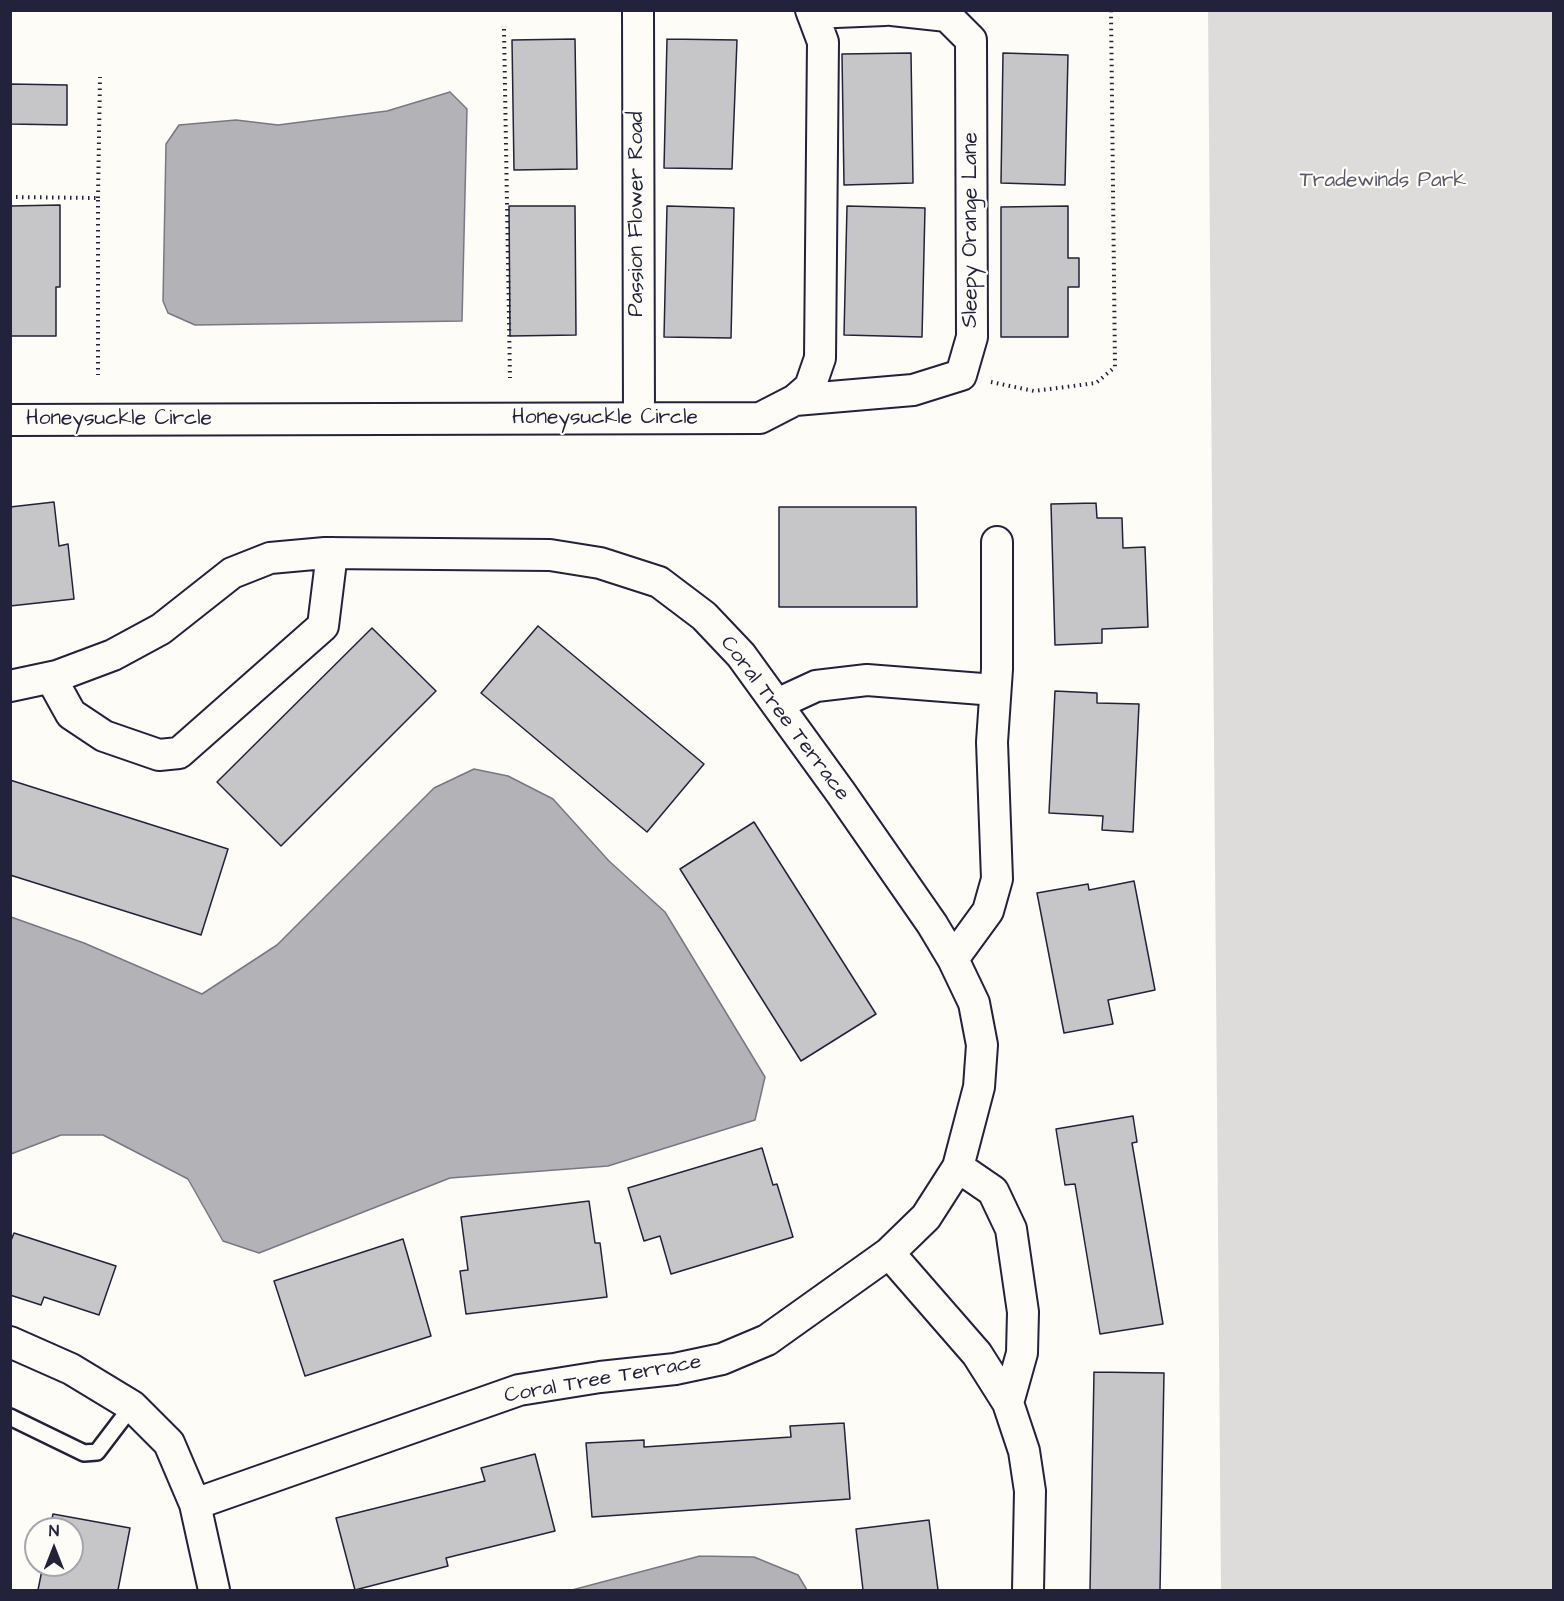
<!DOCTYPE html>
<html>
<head>
<meta charset="utf-8">
<style>
  body { margin:0 }
  #map { position:relative; width:1564px; height:1601px; overflow:hidden; background:#fdfcf7; font-family:"Architects Daughter",sans-serif }
  canvas { display:block }
  .frame { position:absolute; inset:0; border:12px solid #22223b; pointer-events:none }
  .north { position:absolute; left:24px; top:1517px; width:60px; height:60px; box-sizing:border-box; background:#fdfcf7; border:2px solid #a5a5ac; border-radius:50%; rotate:0deg; font-size:16px; font-weight:700; line-height:24px; text-align:center; color:#22223b }
  .north::after { content:''; display:block; margin:auto; width:21px; height:27px; background:#22223b; clip-path:polygon(50% 0,100% 100%,50% 72%,0 100%) }
</style>
</head>
<body>
<div id="map">
<canvas width="1564" height="1601"></canvas>
<div class="frame"></div>
<div class="north">N</div>
</div>
<script>
const g = document.querySelector('canvas').getContext('2d');
g.lineJoin = 'round';
function fillPath(path, color) { g.fillStyle = color; g.fill(path, 'evenodd'); }
const shape = rows => new Path2D(rows.map(r => 'M' + r).join(''));
function stroke(path, color, width, dash) { g.strokeStyle = color; g.lineWidth = width; g.lineCap = dash ? 'butt' : 'round'; g.setLineDash(dash || []); g.stroke(path); }
function label(font, color, halo, rows, align = 'center') {
  g.font = font + ' "Architects Daughter",sans-serif'; g.lineWidth = 4.5; g.setLineDash([]); g.textBaseline = 'middle'; g.strokeStyle = halo; g.fillStyle = color; for (const [text, x, y, turn = 0] of rows) {
    g.save(); g.translate(x, y); g.rotate((+turn || 0) * Math.PI / 180); g.textAlign = isNaN(turn) ? turn : align; if (halo) g.strokeText(text, 0, 0); g.fillText(text, 0, 0); g.restore();
  }
}
const green = shape([
  [1208,11,1553,11,1553,1590,1221,1590]
]);
const water = shape([
  [450,92,467,109,462,321,195,325,168,313,163,301,166,144,179,125,236,120,278,125,387,111,450,92],
  [474,769,508,776,553,799,609,861,665,912,765,1077,755,1120,608,1166,450,1178,259,1253,223,1241,188,1179,103,1135,61,1135,11,1154,11,917,84,943,202,994,277,945,434,788,474,769],
  [700,1556,754,1557,798,1575,807,1590,572,1590,700,1556]
]);
const building = shape([
  [575,39,577,169,514,170,512,40,575,39],
  [667,39,737,40,732,169,664,168,667,39],
  [911,53,913,183,844,185,842,54,911,53],
  [1003,53,1068,55,1065,185,1001,183,1003,53],
  [10,84,67,85,67,125,10,124,10,84],
  [60,205,60,287,56,287,56,336,10,336,10,206,60,205],
  [509,206,575,206,576,335,510,336,509,206],
  [667,206,734,208,731,338,664,337,667,206],
  [847,206,925,208,922,337,844,335,847,206],
  [1068,206,1068,258,1079,258,1079,287,1068,287,1068,337,1001,337,1001,207,1068,206],
  [54,502,59,546,68,544,74,599,10,606,10,507,54,502],
  [1096,503,1097,518,1122,518,1123,548,1145,547,1148,627,1102,629,1102,643,1055,645,1051,504,1096,503],
  [779,507,916,507,917,607,779,607,779,507],
  [538,626,704,764,647,832,481,693,538,626],
  [372,628,436,691,281,846,217,782,372,628],
  [1055,691,1097,693,1097,703,1139,704,1133,832,1102,830,1103,816,1049,813,1055,691],
  [10,780,228,849,201,935,10,875,10,780],
  [754,822,876,1014,801,1061,680,869,754,822],
  [1134,881,1155,990,1108,1000,1113,1024,1064,1033,1037,893,1088,884,1089,890,1134,881],
  [1133,1116,1137,1142,1132,1143,1163,1324,1100,1334,1075,1184,1065,1185,1056,1129,1133,1116],
  [762,1148,773,1185,777,1184,793,1237,671,1274,660,1236,644,1241,628,1188,762,1148],
  [589,1201,595,1243,600,1243,607,1297,466,1314,460,1271,468,1270,461,1217,589,1201],
  [14,1233,116,1266,99,1315,44,1297,41,1305,10,1295,10,1243,14,1233],
  [403,1239,431,1336,305,1376,274,1281,403,1239],
  [1094,1372,1164,1373,1160,1590,1090,1590,1094,1372],
  [844,1423,850,1499,592,1517,586,1443,644,1440,644,1447,791,1437,790,1426,844,1423],
  [535,1454,555,1531,446,1558,448,1566,355,1590,336,1518,485,1481,481,1468,535,1454],
  [53,1514,130,1528,118,1590,38,1590,43,1565,72,1565,72,1529,50,1529,53,1514],
  [929,1520,938,1590,863,1590,856,1529,929,1520]
]);
const path = shape([
  [504,29,510,378],
  [10,197,98,198,98,375],
  [98,198,100,77],
  [991,382,1034,391,1096,383,1115,367,1111,10]
]);
const lane = shape([
  [10,1417,84,1453,97,1452,132,1406]
]);
const street = shape([
  [638,10,639,418],
  [812,13,885,10],
  [795,400,913,390,961,375,972,337,971,40,947,16,892,10],
  [10,420,760,418,795,400,810,387,820,358,823,42,811,10],
  [51,678,71,714,104,736,159,755,179,753,323,626,332,553],
  [10,686,57,676,113,655,161,629,232,573,270,558,325,553,550,555,600,563,659,582,704,616,741,655,841,793,932,924,953,959,974,1003,982,1045,979,1087,958,1167,926,1217,889,1253,767,1340,722,1359,675,1369,600,1377,519,1390,195,1504],
  [777,704,816,686,867,680,995,690],
  [953,959,988,911,997,879,992,742,997,669,997,542],
  [958,1167,993,1191,1011,1229,1023,1312,1022,1353,1008,1403],
  [889,1253,977,1354,1008,1403,1024,1451,1030,1491,1028,1590],
  [10,1342,71,1369,132,1406,169,1443,195,1504,214,1590]
]);
const parkNames = [
  ["Tradewinds Park",1383,182]
];
const streetNames = [
  ["Passion Flower Road",638,214,-90],
  ["Sleepy Orange Lane",972,230,-90],
  ["Honeysuckle Circle",605,419],
  ["Honeysuckle Circle",119,420],
  ["Coral Tree Terrace",784,719,53],
  ["Coral Tree Terrace",603,1380,-10]
];
fillPath(green, '#dddcdb');
fillPath(water, '#b2b2b7');
stroke(water, '#787885', 1.5);
fillPath(building, '#c6c6c8');
stroke(building, '#22223b', 1.5);
stroke(lane, '#22223b', 20);
stroke(street, '#22223b', 34);
stroke(path, '#22223b', 4, [1.5, 4.5]);
stroke(lane, '#fdfcf7', 15);
stroke(street, '#fdfcf7', 30);
label('21px', '#5a5a6b', '#fdfcf7', parkNames);
label('21px', '#22223b', '#fdfcf7', streetNames);
</script>
</body>
</html>
